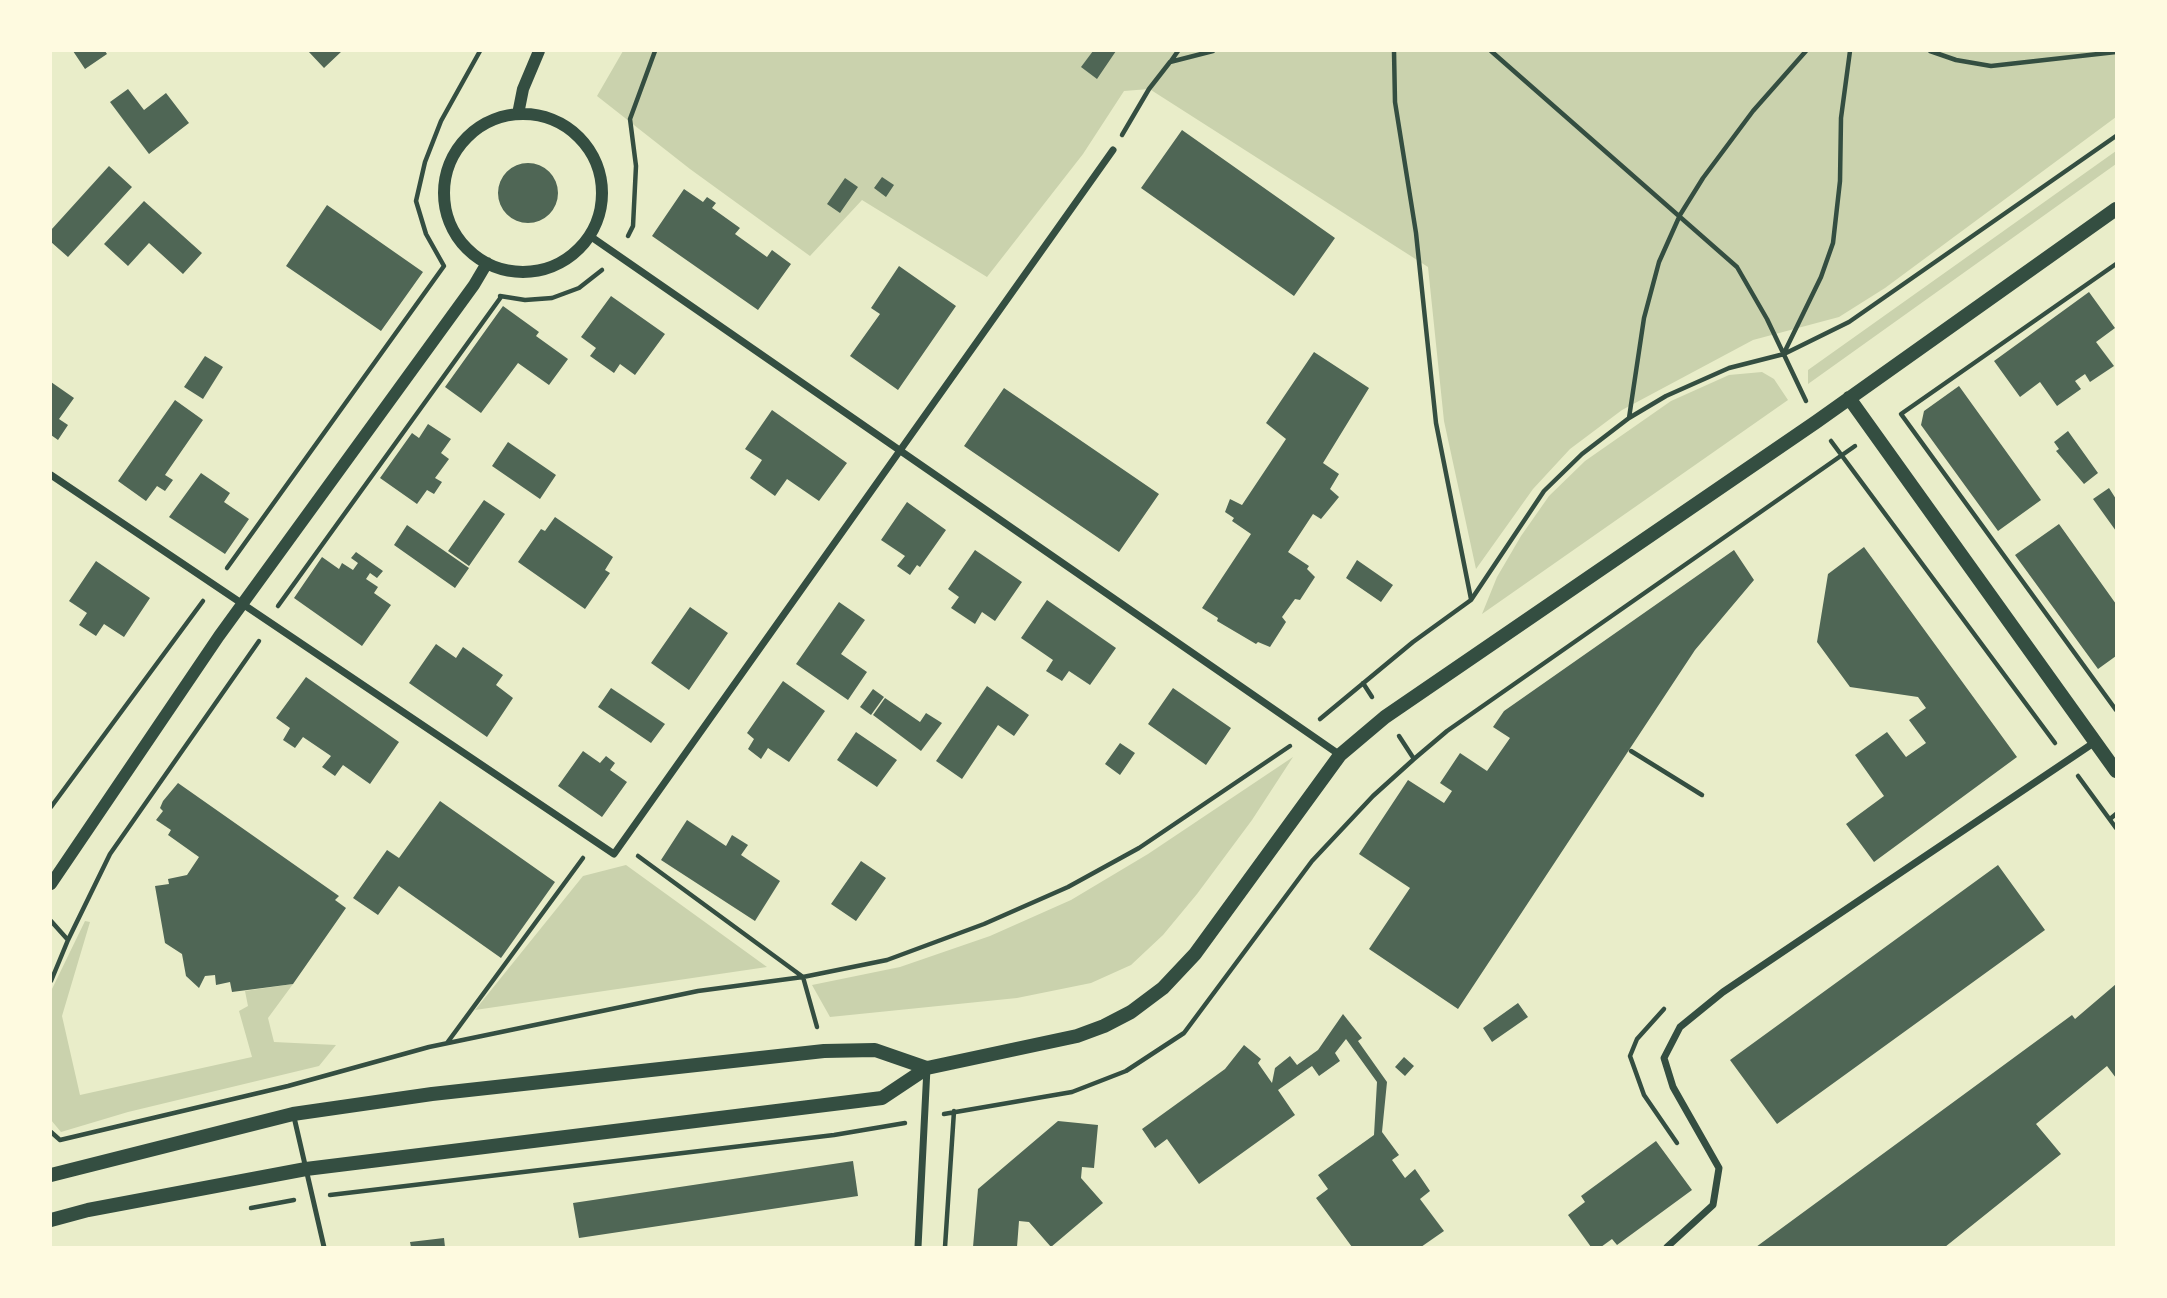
<!DOCTYPE html>
<html>
<head>
<meta charset="utf-8">
<style>
  body { margin:0 }
  #map { position:relative; width:2167px; height:1298px; overflow:hidden; background:#e9edc9; font-family:"Public Sans",sans-serif }
  canvas { display:block }
  .frame { position:absolute; inset:0; border:52px solid #fefae0; pointer-events:none }
</style>
</head>
<body>
<div id="map">
<canvas width="2167" height="1298"></canvas>
<div class="frame"></div>
</div>
<script>
const g = document.querySelector('canvas').getContext('2d');
g.lineJoin = 'round';
function fillPath(path, color) { g.fillStyle = color; g.fill(path, 'evenodd'); }
const shape = rows => new Path2D(rows.map(r => 'M' + r).join(''));
function stroke(path, color, width, dash) { g.strokeStyle = color; g.lineWidth = width; g.lineCap = dash ? 'butt' : 'round'; g.setLineDash(dash || []); g.stroke(path); }
const green = shape([
  [623,51,2116,51,2116,117,1885,288,1839,317,1753,340,1622,410,1570,449,1533,489,1476,569,1444,421,1428,267,1151,90,1163,73,1149,89,1124,91,1083,154,987,277,862,200,810,256,690,169,597,96],
  [2116,151,2116,164,1808,384,1808,370],
  [1762,372,1774,379,1788,400,1482,614,1497,577,1521,536,1549,496,1585,461,1671,401,1729,375],
  [1293,757,1252,820,1197,894,1163,935,1131,965,1091,983,1017,998,830,1017,812,985,900,967,990,936,1071,900,1148,854],
  [626,865,767,967,475,1010,583,876],
  [85,921,90,922,62,1016,80,1095,252,1057,239,1011,248,1006,245,991,293,984,268,1018,274,1042,336,1045,319,1066,128,1112,61,1132,51,1120,51,991]
]);
const building = shape([
  [73,51,105,51,107,54,85,69],
  [308,51,342,51,324,68],
  [1093,51,1116,51,1097,79,1081,67],
  [128,89,144,110,166,93,189,123,149,154,110,102],
  [1182,130,1335,238,1294,296,1141,188],
  '498 193a30 30 0 1 1 60 0a30 30 0 1 1-60 0Z',
  [109,166,132,187,68,257,51,242,51,230],
  [882,177,894,185,886,197,874,188],
  [845,178,858,187,840,213,827,204],
  [684,189,703,202,707,197,716,203,712,208,740,228,735,234,767,257,772,250,791,264,758,310,652,236],
  [144,201,202,253,183,274,149,243,128,266,104,244],
  [327,205,423,272,381,331,286,266],
  [899,266,956,306,898,390,850,356,880,314,871,308],
  [2089,292,2115,328,2096,342,2114,366,2090,382,2085,374,2075,381,2081,389,2057,406,2040,382,2020,397,1994,361],
  [611,296,665,334,635,375,620,364,614,373,590,356,596,348,581,337],
  [503,306,539,332,536,336,568,359,549,385,518,363,481,413,445,387],
  [1314,352,1369,388,1323,463,1339,474,1330,489,1339,497,1321,519,1313,514,1288,552,1309,566,1307,569,1315,577,1300,600,1295,599,1282,617,1286,622,1270,647,1258,642,1256,644,1217,621,1218,618,1202,608,1251,534,1232,521,1234,518,1225,512,1230,499,1242,505,1286,439,1266,423],
  [205,356,223,367,203,399,184,387],
  [51,382,74,398,59,419,68,425,58,440,51,435],
  [1959,386,2041,500,1998,531,1921,425,1924,411],
  [1004,388,1159,494,1119,552,964,446],
  [175,400,203,420,165,475,173,480,165,491,157,486,146,501,118,481],
  [772,410,847,463,819,501,787,479,775,496,750,478,762,460,745,449],
  [428,424,451,439,441,453,449,459,435,478,442,482,434,494,427,490,417,504,380,478,412,433,419,438],
  [2068,431,2098,473,2084,484,2056,451,2059,449,2054,442],
  [508,442,556,475,540,499,492,466],
  [201,473,230,493,224,502,249,519,225,554,169,517],
  [2109,488,2116,499,2116,531,2093,499],
  [484,500,505,514,469,566,448,551],
  [907,502,946,530,920,567,917,565,910,575,897,566,905,556,881,540],
  [555,517,613,557,605,570,610,573,585,609,518,562,541,529,545,531],
  [2059,524,2116,604,2116,656,2098,669,2015,555],
  [407,525,469,568,455,588,394,545],
  [1864,547,2017,757,1874,862,1846,824,1884,796,1855,755,1887,732,1906,757,1926,743,1909,720,1926,708,1918,697,1850,687,1817,642,1828,574],
  [975,550,1022,582,995,621,982,612,975,624,951,608,959,597,948,589],
  [1734,550,1754,580,1695,650,1458,1009,1369,949,1410,888,1359,854,1408,780,1444,803,1452,791,1440,783,1460,753,1487,771,1510,738,1493,727,1504,711],
  [356,552,383,571,377,578,370,573,366,579,378,587,374,593,391,605,362,646,294,598,322,557,339,569,342,563,353,570,358,563,351,558],
  [1357,560,1393,585,1381,602,1346,578],
  [96,561,150,598,124,637,104,624,96,636,79,625,87,613,69,601],
  [1047,600,1116,648,1090,685,1069,671,1062,681,1046,671,1053,660,1021,638],
  [839,602,865,620,841,654,867,672,848,700,796,664],
  [690,607,728,633,689,690,651,663],
  [436,644,456,658,463,647,503,675,496,685,513,698,487,737,409,683],
  [306,677,399,742,370,784,343,765,335,776,322,767,331,756,303,737,295,748,283,740,290,728,276,718],
  [783,681,825,711,789,762,768,748,761,759,748,749,754,739,747,733],
  [987,686,1029,715,1014,736,998,725,962,779,936,761],
  [611,688,665,724,651,743,598,707],
  [1173,688,1231,728,1206,765,1148,724],
  [873,689,884,697,871,715,860,707],
  [885,698,920,722,926,713,942,723,921,751,873,715],
  [856,732,897,760,877,787,837,760],
  [1120,743,1135,753,1120,775,1105,764],
  [583,751,600,763,606,756,615,763,610,770,627,782,602,817,558,786],
  [178,783,339,896,335,900,346,908,293,984,232,992,230,982,216,985,215,975,205,976,199,988,186,976,182,954,165,943,155,886,169,884,168,879,187,875,199,857,168,835,171,830,156,820,163,811,160,808,163,801],
  [440,801,555,882,501,958,399,886,378,915,353,898,387,850,399,858],
  [687,820,726,846,732,835,748,845,741,855,780,881,755,921,661,860],
  [861,861,886,878,856,921,831,904],
  [1998,865,2045,930,1777,1124,1730,1060],
  [2116,984,2116,1078,2107,1066,2036,1124,2061,1154,1945,1247,1756,1247,2072,1015,2075,1019],
  [1518,1003,1528,1017,1492,1042,1483,1028],
  [1343,1014,1362,1038,1358,1041,1387,1082,1382,1132,1399,1155,1392,1160,1405,1178,1415,1169,1430,1191,1420,1199,1444,1231,1421,1247,1352,1247,1316,1198,1328,1189,1318,1175,1374,1135,1377,1082,1346,1039,1335,1053,1340,1061,1319,1076,1312,1066,1278,1090,1295,1115,1199,1184,1167,1139,1155,1148,1142,1129,1225,1069,1244,1045,1261,1059,1258,1063,1272,1083,1275,1068,1290,1056,1297,1065,1318,1050],
  [1404,1057,1414,1066,1405,1076,1395,1067],
  [1058,1121,1098,1125,1094,1168,1082,1167,1081,1178,1103,1203,1051,1247,1029,1222,1019,1221,1017,1247,973,1247,978,1189],
  [1656,1141,1692,1190,1617,1245,1612,1239,1601,1247,1591,1247,1568,1215,1585,1202,1581,1196],
  [853,1161,858,1196,579,1238,573,1203],
  [444,1238,445,1247,411,1247,410,1242]
]);
const path = shape([
  [1394,51,1395,102,1416,233,1436,423,1471,599],
  [1491,51,1737,267,1767,319,1806,401],
  [1930,51,1956,60,1991,66,2116,52],
  [1171,61,1178,51],
  [1122,135,1149,89,1170,62,1213,51],
  [628,236,633,226,636,166,630,119,655,51],
  [2116,264,1901,414,2116,710],
  [500,296,525,300,552,298,579,288,602,270],
  [1784,353,1821,277,1833,243,1840,181,1841,118,1850,51],
  [1629,418,1644,318,1659,262,1680,215,1703,178,1753,111,1806,51],
  [1831,441,2055,743],
  [227,568,444,266,426,234,416,201,425,162,441,121,480,51],
  [278,606,501,297],
  [1363,683,1372,697],
  [1320,719,1413,642,1471,600,1544,491,1582,454,1629,418,1666,396,1729,368,1784,354,1849,322,2116,136],
  [1399,736,1414,759],
  [1631,751,1702,795],
  [2078,776,2116,828],
  [51,807,203,601],
  [2110,819,2116,814],
  [638,856,803,977,817,1027],
  [51,921,68,940,51,981],
  [68,940,110,854,259,641],
  [1664,1009,1637,1039,1630,1056,1644,1095,1677,1143],
  [447,1043,583,858],
  [944,1114,1072,1092,1126,1071,1184,1033,1312,861,1373,796,1414,759,1447,731,1855,446],
  [51,1132,60,1140,288,1086,429,1047,698,991,803,977,887,960,984,924,1068,887,1139,848,1290,746],
  [330,1195,834,1135,905,1123],
  [251,1208,294,1200],
  [945,1247,954,1111]
]);
const service = shape([
  [294,1117,324,1247]
]);
const minor = shape([
  [590,236,1340,755],
  [51,475,614,854,1113,150],
  [918,1247,927,1068],
  [1667,1247,1713,1205,1719,1168,1673,1087,1664,1058,1680,1027,1723,992,2095,742]
]);
const tertiary = shape([
  [518,114,523,89,539,51],
  '444 193a79 79 0 1 1 158 0a79 79 0 1 1-158 0Z',
  [51,884,219,636,474,285,487,263]
]);
const secondary = shape([
  [1849,398,2116,771],
  [51,1175,293,1114,432,1094,824,1051,875,1050,927,1068],
  [51,1220,88,1210,306,1169,882,1098,927,1068,1077,1036,1104,1026,1131,1012,1163,988,1195,954,1340,755,1385,717,1816,422,2116,209]
]);
fillPath(green, '#cad2ad');
fillPath(building, '#4f6655');
stroke(path, '#344e41', 4.5);
stroke(service, '#344e41', 5);
stroke(minor, '#344e41', 7);
stroke(tertiary, '#344e41', 12);
stroke(secondary, '#344e41', 14);
</script>
</body>
</html>
